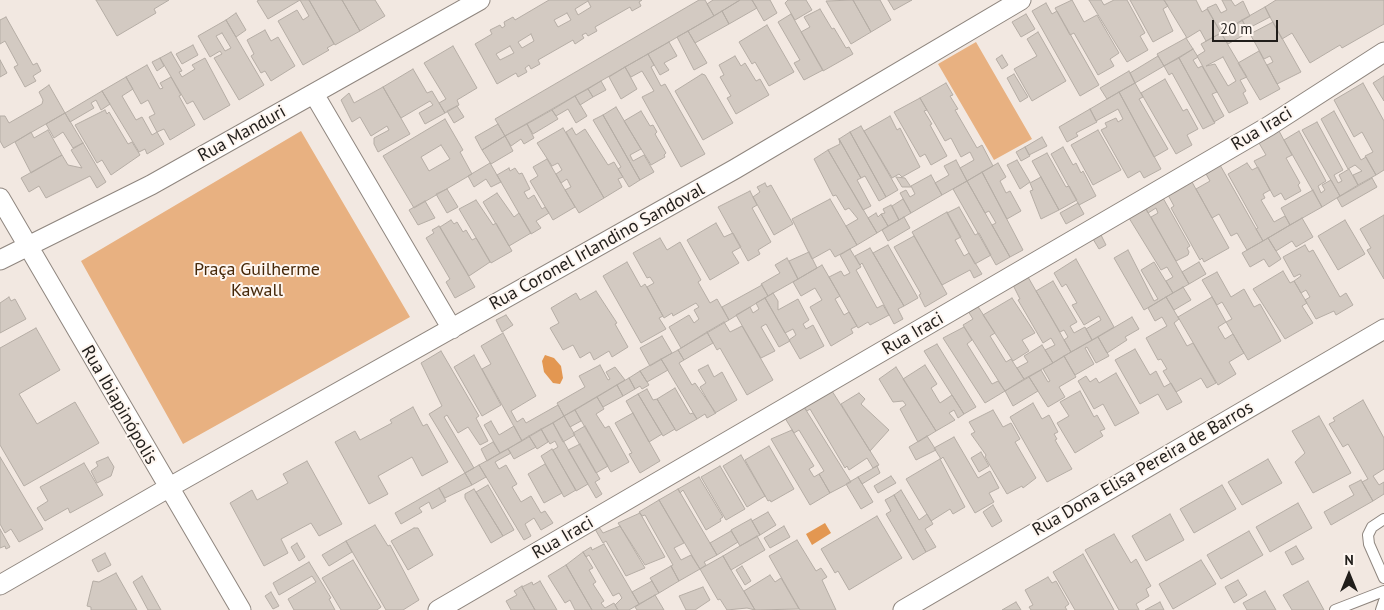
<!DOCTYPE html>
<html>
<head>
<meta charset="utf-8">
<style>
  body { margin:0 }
  #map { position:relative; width:1384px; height:610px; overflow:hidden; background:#f2e8e1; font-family:"PT Sans",sans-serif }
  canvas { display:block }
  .north { position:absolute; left:1324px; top:550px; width:50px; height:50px; -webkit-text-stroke:4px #fef6f0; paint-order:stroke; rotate:0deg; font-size:14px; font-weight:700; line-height:20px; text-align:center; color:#211e1b }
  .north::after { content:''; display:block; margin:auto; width:18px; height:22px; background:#211e1b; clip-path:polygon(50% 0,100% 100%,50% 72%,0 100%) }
  .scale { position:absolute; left:1212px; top:20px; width:66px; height:22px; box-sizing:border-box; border:2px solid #211e1b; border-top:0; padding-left:6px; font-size:15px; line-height:18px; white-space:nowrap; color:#211e1b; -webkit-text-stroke:4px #fef6f0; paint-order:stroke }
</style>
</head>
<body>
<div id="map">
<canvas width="1384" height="610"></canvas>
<div class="north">N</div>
<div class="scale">20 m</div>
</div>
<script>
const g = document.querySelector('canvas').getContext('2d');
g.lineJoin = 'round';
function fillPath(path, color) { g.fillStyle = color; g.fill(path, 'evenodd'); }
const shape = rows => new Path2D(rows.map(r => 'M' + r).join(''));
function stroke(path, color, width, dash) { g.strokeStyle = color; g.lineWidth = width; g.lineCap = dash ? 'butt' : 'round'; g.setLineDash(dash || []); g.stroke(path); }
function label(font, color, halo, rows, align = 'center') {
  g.font = font + ' "PT Sans",sans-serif'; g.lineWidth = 4; g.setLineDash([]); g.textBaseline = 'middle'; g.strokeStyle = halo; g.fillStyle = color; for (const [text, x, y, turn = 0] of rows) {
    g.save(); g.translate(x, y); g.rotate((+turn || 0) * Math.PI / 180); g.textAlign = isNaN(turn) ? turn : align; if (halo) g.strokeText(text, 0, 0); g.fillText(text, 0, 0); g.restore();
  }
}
const green = shape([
  [976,42,1032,139,994,160,938,64],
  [301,131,410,317,183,444,81,261]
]);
const forest = shape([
  [545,355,554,358,561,366,563,378,560,384,553,383,544,372,542,361],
  [825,523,831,533,812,545,806,534]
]);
const building = shape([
  [96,0,169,0,154,9,156,13,117,36,96,0],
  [259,0,309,0,334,44,327,48,329,50,303,65,278,21,297,10,303,20,309,16,300,0,268,19,257,1,259,0],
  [309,0,342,0,360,31,335,45,309,0],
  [342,0,375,0,385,16,360,31,342,0],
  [549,0,642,0,639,2,641,6,632,11,630,7,595,27,597,31,588,36,586,33,582,35,584,38,575,44,573,40,538,60,540,64,531,69,529,65,525,68,527,72,518,77,516,73,497,84,475,44,492,34,490,30,500,25,502,28,505,26,504,22,513,17,515,20,549,0],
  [588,1,591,7,578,15,575,9,588,1],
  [567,13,571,20,558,27,554,20,567,13],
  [531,34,534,41,522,48,518,42,531,34],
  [510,46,514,53,500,60,496,54,510,46],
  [699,0,705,0,714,16,505,136,495,119,699,0],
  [713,0,740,0,714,16,707,4,713,0],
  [740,0,752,0,757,8,729,24,722,11,740,0],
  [752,0,770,0,777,13,764,21,752,0],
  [788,0,806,0,812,10,795,20,785,3,788,0],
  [853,0,880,0,891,20,871,32,853,0],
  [853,0,871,32,851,44,826,1,853,0],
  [888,0,912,0,894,10,888,0],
  [1072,0,1084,22,1097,15,1119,53,1110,59,1114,66,1098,75,1074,33,1070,35,1055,8,1072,0],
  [1089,0,1101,0,1104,5,1114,0,1127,0,1145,33,1140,36,1148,50,1127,62,1089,0],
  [1130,0,1164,0,1168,6,1163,9,1173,31,1153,42,1130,0],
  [1164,0,1196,0,1202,12,1207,9,1221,33,1206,41,1200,30,1187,38,1164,0],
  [1222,0,1231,0,1235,6,1243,1,1250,16,1221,33,1207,8,1216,4,1221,13,1227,10,1222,0],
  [1276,0,1384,0,1384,24,1342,48,1340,45,1310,63,1292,33,1282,39,1270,17,1265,7,1276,0],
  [1046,3,1052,14,1057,11,1099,85,1080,96,1032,11,1046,3],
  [1265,7,1270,17,1247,29,1242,20,1265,7],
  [820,9,832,29,834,28,846,48,849,47,853,54,823,71,801,32,810,27,804,17,820,9],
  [722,11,729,24,695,43,688,31,722,11],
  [236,13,246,30,236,37,226,20,236,13],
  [791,14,823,70,804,80,794,63,800,60,778,22,791,14],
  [1026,14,1035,29,1021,37,1012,22,1026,14],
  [6,17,33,65,37,63,41,71,33,76,36,81,25,87,14,67,18,65,5,41,0,44,0,20,6,17],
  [226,20,264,85,239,100,214,58,222,54,220,51,210,57,198,36,226,20],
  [222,33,231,48,225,51,216,36,222,33],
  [1242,20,1249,32,1228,44,1221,33,1242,20],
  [1273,22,1301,72,1277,84,1267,65,1273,62,1270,56,1264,59,1250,34,1273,22],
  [767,25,794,72,769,86,755,62,752,64,739,42,767,25],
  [265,30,271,41,278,37,295,66,271,81,265,71,261,73,251,56,254,54,247,40,265,30],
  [688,31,707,63,694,70,677,37,688,31],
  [1038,32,1066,81,1032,101,1014,69,1037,56,1027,39,1038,32],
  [1221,33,1247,77,1240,80,1246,91,1243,93,1248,103,1229,113,1197,56,1205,51,1201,44,1221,33],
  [1223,57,1236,81,1228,86,1215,64,1206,66,1223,57],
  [1186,38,1193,49,1164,66,1157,54,1186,38],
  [669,42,677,56,664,63,669,70,660,75,648,54,669,42],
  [193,45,198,55,182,64,176,54,193,45],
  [453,46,477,88,457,100,459,105,445,113,439,103,446,99,424,63,453,46],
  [1193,49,1198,57,1193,60,1198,68,1202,66,1217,92,1212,94,1224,116,1214,122,1179,58,1193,49],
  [1259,51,1280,89,1260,100,1238,63,1259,51],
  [171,52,182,71,179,72,182,77,195,69,192,65,205,58,230,105,204,120,193,101,187,104,160,58,171,52],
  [648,54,654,65,651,67,661,86,665,84,705,154,681,167,642,97,654,91,642,71,631,77,625,67,648,54],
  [1002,55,1008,65,1002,69,996,59,1002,55],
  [735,56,741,66,745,63,756,81,760,79,769,95,736,114,727,98,731,96,720,77,724,75,719,65,735,56],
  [1158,56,1164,66,1135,83,1130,73,1158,56],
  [160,58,164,66,157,71,152,62,160,58],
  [1179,58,1215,123,1203,129,1172,73,1169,75,1164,66,1179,58],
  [0,60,7,73,0,77,0,60],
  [147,65,160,89,163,88,160,83,171,77,181,95,179,96,195,125,170,140,164,129,157,132,149,117,155,114,148,100,141,104,126,77,147,65],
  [625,67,637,89,621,99,609,77,625,67],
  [413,69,427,93,432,91,445,113,425,124,419,113,433,105,430,101,401,118,383,87,413,69],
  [1129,71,1135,83,1107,99,1100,88,1129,71],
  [702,74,705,75,733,123,703,140,675,91,702,74],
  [1014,74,1028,97,1020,102,1007,78,1014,74],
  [1384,76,1384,101,1373,83,1384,76],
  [126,77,133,89,122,96,136,120,142,117,152,135,157,132,164,144,147,154,145,149,139,152,102,91,126,77],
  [1165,79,1183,111,1187,109,1198,129,1187,135,1192,145,1176,154,1141,93,1165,79],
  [601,81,606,90,593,97,588,89,601,81],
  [946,83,953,95,950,96,958,109,955,110,977,148,982,145,993,166,967,181,960,168,974,160,970,152,961,157,951,138,945,141,920,98,946,83],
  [1135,83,1143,97,1139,99,1168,149,1154,157,1119,92,1135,83],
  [1363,83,1384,121,1384,170,1376,175,1365,156,1373,152,1362,132,1354,137,1334,100,1363,83],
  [49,85,65,113,4,148,0,141,0,116,5,116,9,123,42,104,43,100,39,92,49,85],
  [383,87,410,134,378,152,374,144,374,138,389,130,387,126,371,136,360,117,352,122,341,100,349,93,354,103,383,87],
  [588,89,593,97,580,105,575,96,588,89],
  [102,91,110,104,101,110,96,100,91,103,94,108,70,122,65,113,102,91],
  [1119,92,1161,169,1144,178,1140,171,1128,178,1101,130,1107,127,1105,123,1116,118,1118,122,1123,119,1118,109,1096,121,1090,109,1119,92],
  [575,96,587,116,576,123,568,109,556,116,552,110,575,96],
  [920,98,927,110,924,111,932,124,930,125,947,156,931,165,925,154,920,157,894,112,920,98],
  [457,106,464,117,454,123,447,111,457,106],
  [616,107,641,149,630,155,633,161,644,155,654,172,640,180,603,115,616,107],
  [1090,109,1097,122,1076,133,1078,136,1067,142,1059,127,1090,109],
  [105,110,107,114,109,112,128,144,132,142,140,155,111,175,102,160,97,163,75,125,105,110],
  [552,110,558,119,533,134,527,124,552,110],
  [641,111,650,126,653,125,657,132,655,134,666,153,664,155,665,157,651,165,624,121,641,111],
  [1334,111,1361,160,1366,157,1376,175,1358,185,1353,175,1362,171,1355,165,1348,169,1321,119,1334,111],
  [65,113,83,143,73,148,63,132,54,138,46,124,65,113],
  [603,115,640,180,629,187,618,169,621,167,593,120,603,115],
  [890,116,897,130,900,128,920,167,902,177,899,174,892,178,864,131,890,116],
  [445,119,463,150,460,152,472,174,414,208,383,156,445,119],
  [441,145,450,159,429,171,421,157,441,145],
  [1317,122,1343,170,1334,175,1338,183,1342,181,1339,175,1349,169,1358,185,1340,196,1302,130,1317,122],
  [498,124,505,136,482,150,475,137,498,124],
  [527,124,534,138,524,144,521,139,511,146,505,136,527,124],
  [861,126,898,190,886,197,850,132,861,126],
  [563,128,604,198,579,213,565,190,571,187,567,179,561,183,556,174,562,170,558,163,552,166,537,143,563,128],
  [572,128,576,135,585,129,608,165,614,162,623,177,618,179,622,187,604,198,566,132,572,128],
  [48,130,62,155,31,173,15,142,31,132,34,138,48,130],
  [1098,130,1121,170,1093,185,1071,145,1098,130],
  [1279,131,1292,155,1286,158,1300,183,1298,185,1301,191,1285,200,1281,193,1274,197,1254,161,1266,155,1259,143,1279,131],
  [1299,131,1326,181,1318,186,1321,193,1325,190,1322,185,1331,180,1340,196,1322,207,1284,140,1299,131],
  [850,132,886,197,879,201,865,176,861,178,839,139,850,132],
  [505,136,513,151,491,164,482,150,505,136],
  [1042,137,1047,146,1029,155,1025,147,1042,137],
  [839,139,861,178,857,180,871,206,863,210,828,150,840,144,839,139],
  [83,143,106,182,97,188,90,176,46,198,39,186,29,192,21,178,62,155,68,165,82,168,71,150,83,143],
  [1025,147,1030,156,1021,161,1016,152,1025,147],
  [1063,147,1073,165,1076,163,1081,173,1083,171,1096,196,1079,205,1051,154,1063,147],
  [828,150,877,233,857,245,846,226,858,219,849,208,845,210,836,195,833,196,814,159,828,150],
  [1047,153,1066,187,1069,186,1077,200,1059,210,1032,161,1047,153],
  [547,159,575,207,553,220,530,181,538,176,533,167,547,159],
  [956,160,967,181,942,195,935,183,949,175,944,166,956,160],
  [1017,160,1030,182,1020,189,1007,165,1017,160],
  [490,163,501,182,491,187,486,179,474,187,468,176,490,163],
  [998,163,1006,177,1000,181,1006,193,1010,191,1021,211,1007,219,982,172,998,163],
  [1247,163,1252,170,1258,167,1270,190,1263,194,1265,198,1261,200,1274,222,1285,216,1290,225,1263,241,1256,229,1258,228,1228,174,1247,163],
  [1220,165,1263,241,1247,250,1237,233,1231,236,1219,214,1212,218,1196,189,1210,181,1206,174,1220,165],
  [509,168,510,171,515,168,519,174,522,173,530,189,524,192,528,199,534,195,542,209,545,207,549,213,536,221,541,228,531,234,497,175,509,168],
  [982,172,1023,250,1010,257,992,225,996,223,989,211,985,213,967,181,982,172],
  [931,175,942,195,911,213,900,193,906,190,910,197,915,194,911,186,931,175],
  [896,177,905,178,911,187,902,187,896,177],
  [1041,177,1059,210,1041,219,1030,191,1033,190,1030,183,1041,177],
  [1372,178,1377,187,1342,207,1337,198,1372,178],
  [967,181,1010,257,996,265,953,189,967,181],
  [1192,182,1229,248,1204,262,1202,258,1200,260,1171,208,1174,206,1168,195,1192,182],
  [765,183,767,187,771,185,793,224,774,235,753,197,760,192,757,187,765,183],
  [447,189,458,207,447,213,436,194,447,189],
  [1313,190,1322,207,1290,225,1281,208,1313,190],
  [750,191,757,205,752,208,771,242,758,250,760,254,748,261,718,207,750,191],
  [497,193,514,217,519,213,531,233,509,246,483,202,497,193],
  [1163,198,1190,246,1187,248,1189,252,1188,255,1176,261,1151,217,1158,213,1156,208,1148,213,1146,209,1163,198],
  [830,199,857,245,835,257,830,249,812,259,792,219,830,199],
  [903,199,911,213,899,220,892,206,903,199],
  [476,200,493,225,496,223,512,251,491,263,459,209,476,200],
  [425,201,435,218,418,225,409,210,425,201],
  [1078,203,1084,214,1066,224,1060,213,1078,203],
  [891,205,899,220,888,226,881,214,885,213,883,209,891,205],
  [959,207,975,235,979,233,991,255,975,264,947,213,959,207],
  [1146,209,1189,284,1173,293,1166,281,1173,277,1167,267,1161,270,1129,218,1146,209],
  [947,212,961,237,955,240,964,256,969,253,982,274,974,278,970,270,942,285,912,232,947,212],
  [876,213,878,217,881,214,888,226,877,233,868,218,876,213],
  [1384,215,1384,279,1367,250,1371,248,1360,229,1384,215],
  [904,217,910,228,888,241,882,230,904,217],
  [1302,218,1313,237,1296,247,1292,241,1276,251,1268,238,1302,218],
  [451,220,454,224,457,222,463,232,466,230,472,240,476,238,490,262,469,276,440,227,451,220],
  [1345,220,1365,254,1338,270,1318,236,1345,220],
  [716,223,724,237,733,233,741,247,732,252,739,263,710,280,687,240,716,223],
  [439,226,475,287,455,298,446,282,450,279,426,238,434,233,432,230,439,226],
  [1101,235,1106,245,1099,249,1093,239,1101,235],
  [914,236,947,294,925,307,919,295,921,294,894,247,914,236],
  [660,238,667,250,680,242,701,280,698,282,710,303,717,299,729,320,681,348,669,327,689,315,694,323,699,319,694,310,699,307,696,303,673,316,672,313,664,318,647,287,654,283,650,277,647,278,633,253,660,238],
  [1268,238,1281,259,1269,267,1264,259,1250,267,1242,253,1268,238],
  [888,245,918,298,904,306,873,253,888,245],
  [1305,245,1309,252,1313,250,1340,297,1346,293,1353,305,1336,315,1334,311,1316,319,1305,300,1310,297,1306,290,1301,293,1294,281,1301,276,1300,274,1294,277,1283,257,1305,245],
  [870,248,904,306,898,309,903,319,894,324,862,263,860,265,855,256,870,248],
  [850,249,861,267,856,270,877,308,883,305,889,315,870,325,868,322,858,328,829,277,841,271,844,276,850,273,840,255,850,249],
  [1128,250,1154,301,1158,299,1141,270,1154,262,1173,293,1144,310,1114,258,1128,250],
  [809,252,817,268,798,279,789,261,809,252],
  [787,258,798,279,768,296,761,284,780,273,775,265,787,258],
  [1076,259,1114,327,1092,340,1086,329,1101,320,1099,316,1084,325,1072,305,1077,303,1066,284,1062,287,1054,273,1076,259],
  [627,262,641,287,645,284,663,316,659,318,666,329,641,343,603,276,627,262],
  [1199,262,1206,274,1189,284,1182,272,1199,262],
  [822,265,840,296,835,299,844,315,849,312,857,326,851,329,853,333,831,346,810,307,822,300,815,288,801,296,793,282,822,265],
  [1283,271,1290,283,1294,281,1307,303,1302,306,1313,323,1285,339,1253,289,1283,271],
  [1217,272,1231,297,1244,289,1254,307,1260,304,1281,341,1248,360,1226,322,1232,319,1222,302,1217,305,1202,280,1217,272],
  [1028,277,1071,352,1053,363,1045,350,1055,345,1051,338,1043,343,1018,300,1020,299,1013,285,1028,277],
  [1053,281,1077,322,1070,326,1074,333,1085,327,1092,340,1071,352,1064,340,1068,337,1064,330,1060,332,1036,291,1053,281],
  [762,285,768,296,729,320,722,307,762,285],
  [1183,287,1191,300,1174,310,1166,297,1183,287],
  [596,291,617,323,615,324,628,347,612,357,609,351,594,360,590,352,580,358,573,345,563,350,550,328,559,323,551,308,576,293,580,300,596,291],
  [773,293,778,301,778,310,798,299,809,320,803,324,806,329,813,325,824,346,800,359,789,340,796,335,793,329,785,333,765,298,773,293],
  [9,297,11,301,15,299,26,319,0,333,0,303,9,297],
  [1166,297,1179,319,1174,323,1187,346,1193,343,1216,383,1207,388,1201,378,1176,392,1163,371,1167,369,1161,359,1158,360,1146,338,1167,326,1162,317,1155,321,1148,308,1166,297],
  [1212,297,1226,322,1218,327,1225,339,1233,334,1244,353,1229,362,1236,374,1218,385,1178,317,1212,297],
  [765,298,790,341,779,347,766,324,761,327,775,351,761,358,736,315,750,307,753,313,759,309,756,303,765,298],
  [1012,298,1035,333,1022,340,1029,351,1013,361,983,315,1012,298],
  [977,305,995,333,990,336,1006,362,1011,359,1024,379,1005,391,963,325,973,319,968,311,977,305],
  [506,315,513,325,502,332,496,320,506,315],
  [1132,317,1139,329,1125,337,1127,340,1107,353,1098,337,1132,317],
  [724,322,730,332,742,326,773,380,747,395,720,348,717,350,707,332,724,322],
  [964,327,972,340,967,344,992,384,998,381,1005,391,985,403,943,338,964,327],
  [36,328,60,370,19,394,37,424,75,402,99,443,24,486,0,445,0,348,36,328],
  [707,332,713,343,684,360,678,350,707,332],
  [503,333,536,396,511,411,517,422,523,418,526,423,558,405,564,416,522,441,482,369,491,364,481,346,503,333],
  [662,336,672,353,650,366,640,348,662,336],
  [1098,337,1109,356,1096,363,1087,347,1085,348,1094,364,1075,375,1064,356,1098,337],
  [937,344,976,407,964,414,924,351,937,344],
  [1042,345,1053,363,1024,379,1017,368,1028,362,1024,356,1042,345],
  [1135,349,1150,375,1156,371,1164,387,1171,383,1182,402,1167,410,1158,394,1140,404,1115,360,1135,349],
  [678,350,684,360,679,363,692,385,695,383,716,413,707,418,705,414,697,419,661,359,678,350],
  [441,351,479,416,476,418,488,441,480,445,468,427,458,433,447,415,444,417,474,468,465,473,429,414,442,406,421,363,441,351],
  [474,355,501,405,482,416,454,367,474,355],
  [1064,356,1076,377,1059,387,1065,397,1048,407,1029,377,1041,370,1048,382,1050,381,1043,369,1064,356],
  [661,359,668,370,647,382,640,371,661,359],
  [600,365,608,380,610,379,606,372,615,367,625,380,564,416,557,403,585,387,579,376,600,365],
  [708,365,714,377,722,372,737,400,715,413,700,387,706,383,698,370,708,365],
  [925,365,937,384,931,388,940,403,952,395,964,414,958,418,954,410,949,413,955,420,936,431,903,379,925,365],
  [896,367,936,431,918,442,900,409,906,405,903,401,893,402,879,379,896,367],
  [640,371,649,385,642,389,640,386,635,389,629,378,640,371],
  [1116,373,1139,413,1115,426,1103,404,1094,409,1078,381,1086,376,1090,382,1096,378,1099,383,1116,373],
  [1029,377,1038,391,1013,406,1005,391,1029,377],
  [629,378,635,389,623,396,617,385,629,378],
  [617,385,623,396,603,407,597,397,617,385],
  [675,388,690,414,693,413,697,419,676,431,657,399,675,388],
  [647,389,653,400,657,399,675,429,663,436,638,394,647,389],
  [832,391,879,465,873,468,867,458,849,470,847,466,845,468,810,409,807,411,804,407,832,391],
  [1080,391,1094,417,1097,415,1105,429,1100,431,1103,436,1075,453,1057,423,1069,416,1060,402,1080,391],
  [859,393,865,399,861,404,889,430,870,451,841,404,859,393],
  [638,394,662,434,649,442,626,401,638,394],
  [597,397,604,409,596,414,605,428,609,426,629,462,611,472,575,410,597,397],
  [1363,400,1384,438,1384,469,1373,476,1379,485,1384,482,1384,494,1373,501,1362,482,1368,479,1348,444,1343,447,1329,424,1335,421,1333,418,1363,400],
  [1033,403,1042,419,1049,415,1058,432,1054,434,1057,439,1055,440,1072,469,1047,482,1010,417,1033,403],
  [413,407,423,426,427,424,448,462,422,476,412,457,378,476,388,494,369,504,335,442,355,431,360,440,392,423,390,420,413,407],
  [804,407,851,482,830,493,819,474,824,471,799,430,794,433,785,418,804,407],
  [575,410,581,421,570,427,564,416,575,410],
  [993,410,1003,427,1011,423,1020,439,1015,442,1036,478,1023,488,1022,486,1007,494,985,457,986,455,971,434,975,432,969,422,993,410],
  [633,413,660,461,640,473,629,454,632,453,615,423,633,413],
  [564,416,575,435,563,442,553,423,564,416],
  [1319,416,1351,473,1313,493,1295,462,1305,453,1292,431,1319,416],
  [491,421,499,435,514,426,522,441,500,453,484,425,491,421],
  [553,423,588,484,576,491,553,450,558,447,555,441,550,444,541,429,553,423],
  [585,426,608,466,596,473,573,433,585,426],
  [541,429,548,442,537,449,529,436,541,429],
  [792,430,814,466,809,469,814,477,819,474,830,493,810,505,771,439,792,430],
  [529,436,536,447,514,459,508,449,529,436],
  [927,436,936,450,916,460,909,447,927,436],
  [954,437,978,478,990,471,999,488,989,493,994,502,975,513,943,457,941,459,934,448,954,437],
  [493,442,500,453,487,461,481,449,493,442],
  [580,444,600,479,595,482,602,494,596,498,568,450,580,444],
  [769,446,794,489,771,502,770,500,768,501,745,460,769,446],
  [508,449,511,453,495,462,499,469,506,465,517,484,512,487,521,502,531,496,541,513,545,511,553,523,541,530,534,518,525,524,531,536,524,540,479,465,508,449],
  [552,449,576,490,564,497,541,456,552,449],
  [981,452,989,466,979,472,971,458,981,452],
  [741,455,765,496,747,507,723,466,741,455],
  [0,457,43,529,19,542,11,529,5,533,0,524,0,457],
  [108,457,114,467,111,476,97,483,91,471,98,466,96,462,108,457],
  [940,459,965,507,953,514,950,509,931,521,906,479,940,459],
  [1268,459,1282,483,1242,505,1228,482,1268,459],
  [307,461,342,524,319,536,311,523,281,539,288,553,264,566,230,503,252,490,257,500,288,483,283,474,307,461],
  [84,463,103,495,70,513,68,508,45,521,37,508,48,501,40,487,84,463],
  [545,464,562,493,544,503,528,474,545,464],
  [479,465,486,477,472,485,465,473,479,465],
  [720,466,745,509,726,520,701,477,720,466],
  [877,466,880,473,862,484,858,477,877,466],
  [465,473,472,485,445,498,439,488,465,473],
  [891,476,896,483,878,493,874,486,891,476],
  [699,477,723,517,720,519,721,521,706,530,683,490,680,493,678,489,699,477],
  [858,477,873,502,861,509,846,484,858,477],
  [1361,480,1373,501,1331,525,1324,512,1354,495,1349,486,1361,480],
  [488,485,514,530,503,536,476,492,488,485],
  [1222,485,1236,509,1194,533,1180,509,1222,485],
  [439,488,446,501,432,509,429,502,419,508,422,512,401,524,395,513,439,488],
  [474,489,503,536,491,543,465,498,465,494,474,489],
  [678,489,717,555,704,562,706,565,700,569,659,500,678,489],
  [901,490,919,520,927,514,933,524,925,529,936,547,926,552,894,495,901,490],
  [894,495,926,552,913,560,886,514,891,511,885,500,894,495],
  [659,500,684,543,674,548,681,560,691,555,700,569,679,581,671,566,673,565,645,515,642,516,639,512,659,500],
  [1298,503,1312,528,1270,552,1256,527,1298,503],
  [993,505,1002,521,992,527,983,512,993,505],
  [768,512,776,525,760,535,752,521,768,512],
  [640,513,665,557,645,565,618,523,640,513],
  [1170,514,1184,540,1146,561,1132,536,1170,514],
  [877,516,902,558,849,590,838,571,835,573,821,549,877,516],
  [751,519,760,535,740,546,731,530,751,519],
  [375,525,388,546,390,545,419,600,403,610,386,610,346,541,375,525],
  [620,526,645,568,626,576,606,541,603,543,595,529,599,527,603,533,620,526],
  [784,526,790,537,770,548,764,538,784,526],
  [414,528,418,528,433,555,408,570,391,541,414,528],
  [0,529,10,547,6,549,5,546,0,548,0,529],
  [731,531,738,542,717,555,710,543,731,531],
  [1249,531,1263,555,1221,579,1207,555,1249,531],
  [1114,534,1131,563,1136,559,1151,586,1146,589,1149,596,1136,604,1139,610,1119,610,1085,550,1114,534],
  [757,536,765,550,731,570,723,556,757,536],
  [797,540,816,571,821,568,827,577,822,580,836,610,800,610,769,556,797,540],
  [346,541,352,552,329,566,322,555,346,541],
  [297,543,305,557,299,561,291,547,297,543],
  [604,544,639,604,629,610,618,610,615,605,622,598,619,593,613,596,589,555,586,557,583,552,591,547,592,550,604,544],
  [1296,546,1304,559,1292,565,1285,552,1296,546],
  [583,552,593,568,589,570,596,582,593,584,604,601,601,603,605,608,614,603,618,610,592,610,566,565,583,552],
  [105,553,111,565,98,572,92,560,105,553],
  [1083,554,1114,610,1075,610,1053,572,1083,554],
  [723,556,731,570,755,610,747,608,727,610,720,599,718,600,700,569,723,556],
  [353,560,381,607,377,610,341,610,322,578,353,560],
  [1201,560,1216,584,1173,609,1159,584,1201,560],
  [309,562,331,598,329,599,335,610,294,610,288,599,316,582,312,576,279,595,273,583,309,562],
  [566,565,592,610,575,610,570,600,565,603,548,576,566,565],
  [671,566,679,581,659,593,650,578,671,566],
  [742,566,751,581,745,585,736,570,742,566],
  [116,573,137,610,91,610,91,607,87,606,93,581,99,582,116,573],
  [770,575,775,582,781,578,799,609,755,610,744,591,770,575],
  [142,576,161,610,148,610,133,582,142,576],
  [1048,577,1052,583,1056,581,1069,604,1065,607,1067,610,1031,610,1029,607,1033,605,1025,590,1048,577],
  [1238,580,1247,595,1234,603,1225,587,1238,580],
  [540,581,557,610,535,610,522,587,532,582,533,585,540,581],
  [652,581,659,593,639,604,632,592,652,581],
  [1308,581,1324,610,1292,610,1283,595,1308,581],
  [522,586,522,587,535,610,511,610,506,601,517,595,514,591,522,586],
  [703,587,710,600,695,610,686,610,679,596,703,587],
  [1265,591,1276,610,1247,610,1243,603,1265,591],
  [271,592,279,606,273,609,265,596,271,592],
  [655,595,664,610,637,610,635,607,655,595],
  [1016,602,1021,610,1002,610,1016,602],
  [1160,602,1164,610,1145,610,1160,602]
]);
const service = shape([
  [1384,519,1372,527,1368,535,1369,544,1384,578],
  [1335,610,1384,591],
  [1381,610,1384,601]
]);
const minor = shape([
  [314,94,452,329],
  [0,198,241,610],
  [0,260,151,185,480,0],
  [0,585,168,488,735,169,1021,0],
  [438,610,1269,126,1384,52],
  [903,610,1384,329]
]);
const streetNames = [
  ["Rua Iraci",1262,129,-31],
  ["Rua Manduri",242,134,-29],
  ["Rua Coronel Irlandino Sandoval",597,247,-29],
  ["Rua Iraci",913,334,-30],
  ["Rua Ibiapinópolis",119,405,60],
  ["Rua Dona Elisa Pereira de Barros",1143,469,-30],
  ["Rua Iraci",563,538,-30]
];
const parkNames = [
  ["Praça Guilherme",257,270],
  ["Kawall",257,291]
];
fillPath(green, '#e8b181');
fillPath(forest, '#e39751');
fillPath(building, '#d3cac2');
stroke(building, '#b5ada5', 1);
stroke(service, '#8f867f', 12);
stroke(minor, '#8f867f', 21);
stroke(service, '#fff', 10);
stroke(minor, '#fff', 19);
label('18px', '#211e1b', '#fef6f0', streetNames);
label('18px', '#452708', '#fef6f0', parkNames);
</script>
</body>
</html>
